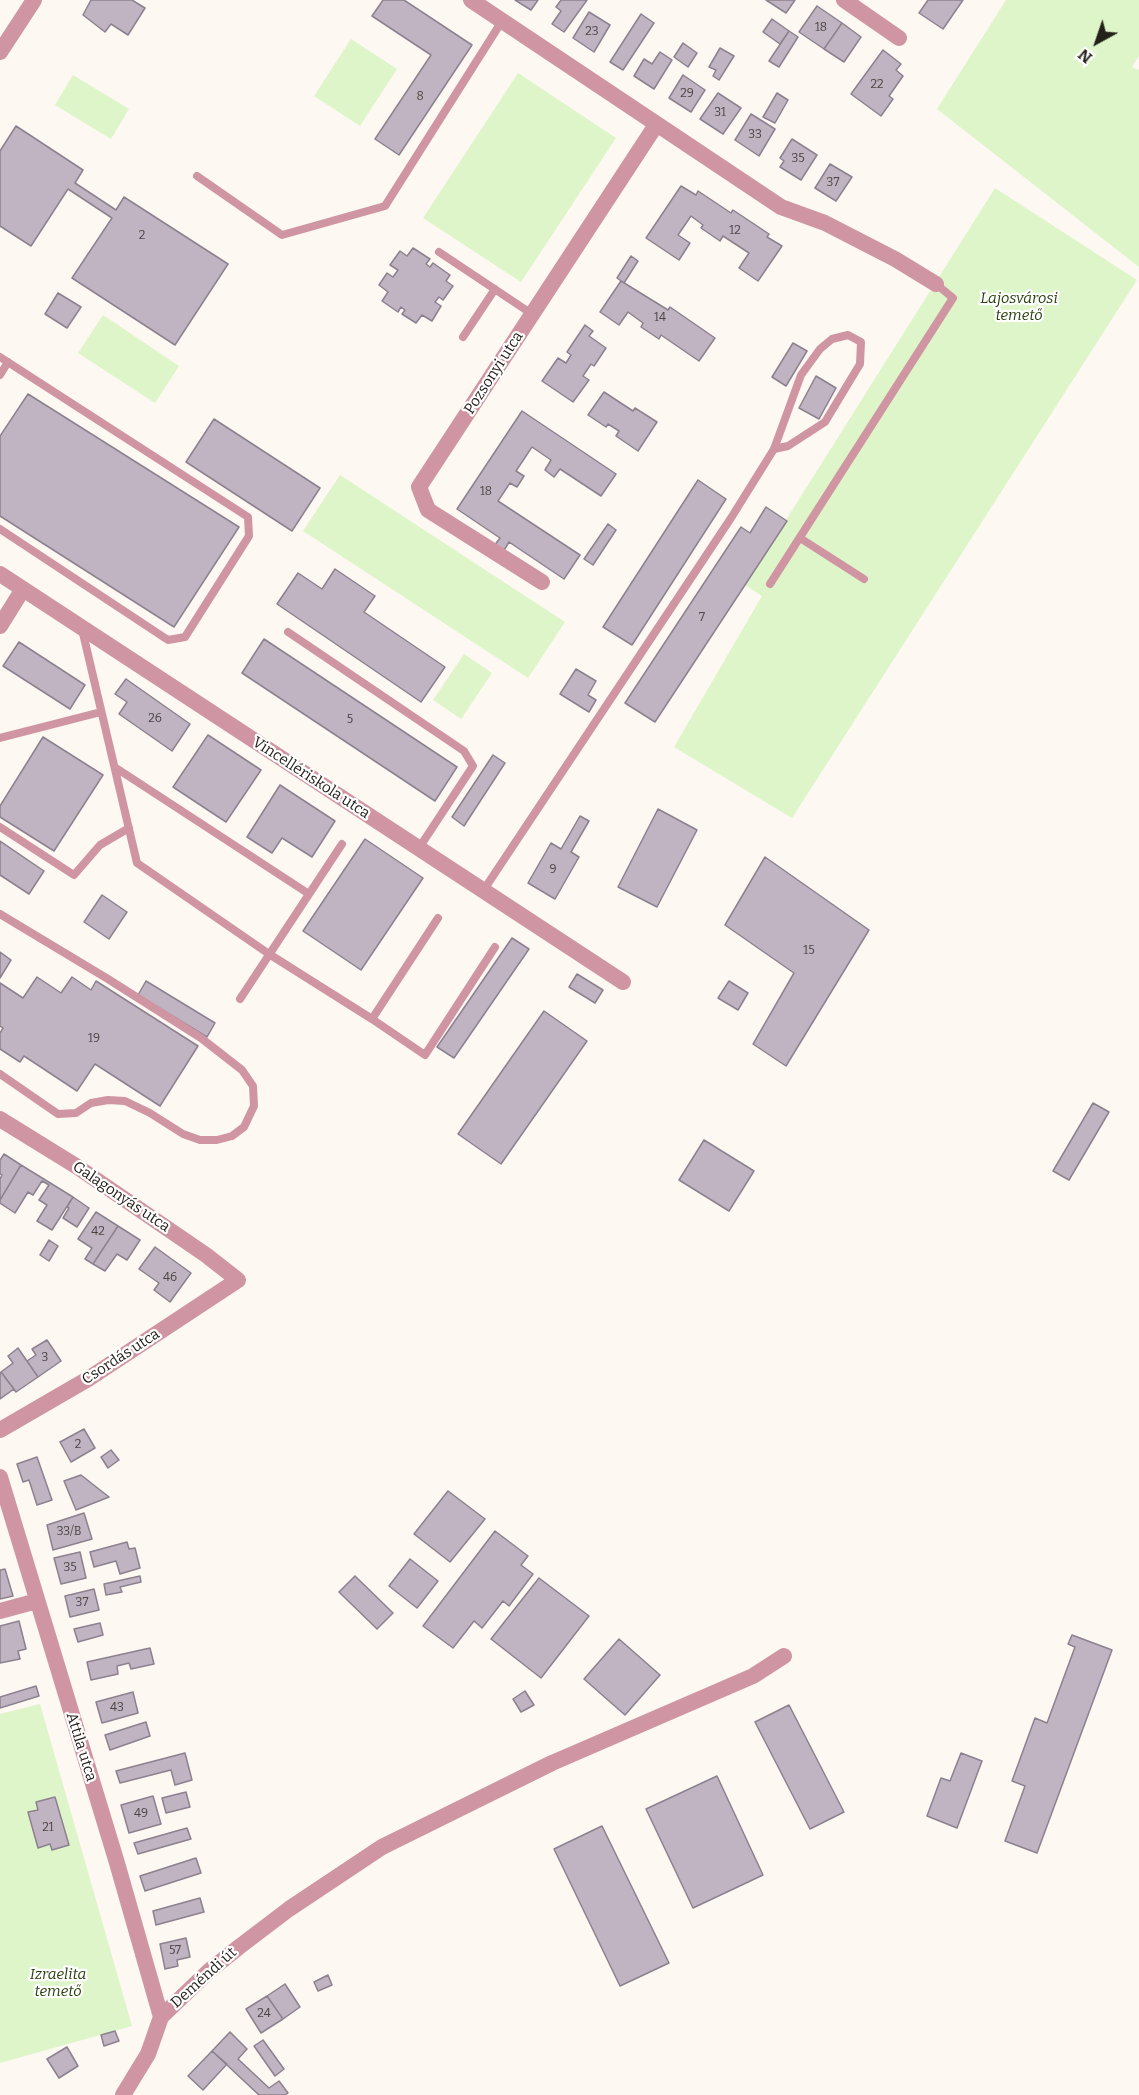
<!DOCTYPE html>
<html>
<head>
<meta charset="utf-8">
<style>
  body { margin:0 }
  #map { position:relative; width:1139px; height:2095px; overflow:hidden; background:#fdf8f2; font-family:Bitter,serif }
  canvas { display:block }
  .north { position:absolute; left:1067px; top:12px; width:60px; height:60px; -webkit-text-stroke:4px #fff; paint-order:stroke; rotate:220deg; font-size:16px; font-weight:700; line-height:24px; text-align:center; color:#24201a }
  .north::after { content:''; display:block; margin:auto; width:21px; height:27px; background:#24201a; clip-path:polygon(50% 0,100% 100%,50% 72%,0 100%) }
</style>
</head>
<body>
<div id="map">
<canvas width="1139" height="2095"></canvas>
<div class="north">N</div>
</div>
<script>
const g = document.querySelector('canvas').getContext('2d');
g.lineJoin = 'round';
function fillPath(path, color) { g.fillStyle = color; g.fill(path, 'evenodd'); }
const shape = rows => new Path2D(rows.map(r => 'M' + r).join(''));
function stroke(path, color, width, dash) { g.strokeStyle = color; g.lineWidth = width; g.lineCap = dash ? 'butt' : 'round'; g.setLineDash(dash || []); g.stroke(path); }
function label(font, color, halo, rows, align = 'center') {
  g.font = font + ' Bitter,serif'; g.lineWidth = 4.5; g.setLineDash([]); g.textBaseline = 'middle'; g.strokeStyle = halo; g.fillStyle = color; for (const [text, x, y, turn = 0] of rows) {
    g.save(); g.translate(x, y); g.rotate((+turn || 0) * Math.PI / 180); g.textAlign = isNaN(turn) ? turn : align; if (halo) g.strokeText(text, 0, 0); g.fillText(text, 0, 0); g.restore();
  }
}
const green = shape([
  [1006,0,1139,0,1139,56,1132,67,1139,70,1139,267,937,109],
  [351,39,397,69,360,126,314,96],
  [518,73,616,138,521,282,423,218],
  [73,75,129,109,111,139,55,105],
  [995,188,1137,280,792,818,674,747,762,596,745,585],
  [103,315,179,366,155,403,78,353],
  [340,475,565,622,528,678,303,531],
  [464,654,492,673,461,719,433,700],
  [40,1704,132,2026,0,2063,0,1714]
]);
const building = shape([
  [91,0,132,0,145,8,128,35,111,24,105,32,83,15,91,0],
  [383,0,404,0,472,45,399,155,375,139,431,55,372,16,383,0],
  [515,0,538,0,531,10,515,0],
  [561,0,587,0,564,32,552,24,561,11,556,7,561,0],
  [766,0,795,0,786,13,766,0],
  [928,0,963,0,943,29,919,13,928,0],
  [817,6,842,23,824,49,799,32,817,6],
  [589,12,610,25,594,52,573,38,589,12],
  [641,14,654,23,623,70,610,62,641,14],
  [772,19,789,31,780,44,763,32,772,19],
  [842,23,861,37,844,62,824,49,842,23],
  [789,31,798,37,779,67,769,61,789,31],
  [683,43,697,53,688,67,674,57,683,43],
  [720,48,734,56,719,80,713,76,716,70,709,67,720,48],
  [883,50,901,64,896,70,903,76,889,96,893,99,881,116,851,94,883,50],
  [660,52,672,60,654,89,634,76,644,59,652,64,660,52],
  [683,75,705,90,691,112,669,98,683,75],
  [718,93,741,108,723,134,700,119,718,93],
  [777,93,788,100,775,123,763,117,777,93],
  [751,114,775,129,759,156,735,140,751,114],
  [16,126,83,170,75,183,116,210,124,197,228,264,175,345,72,278,112,218,68,189,31,246,0,226,0,151,16,126],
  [792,139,817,155,801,180,780,167,784,161,780,158,792,139],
  [830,164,852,177,836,201,815,188,830,164],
  [681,186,696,195,698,191,731,213,733,210,769,234,767,237,782,246,758,281,739,268,749,253,723,236,720,241,701,228,703,225,691,216,678,235,690,243,679,260,646,238,681,186],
  [413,248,430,259,426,264,430,267,433,263,450,275,446,281,453,286,443,300,439,297,435,302,441,306,432,321,422,315,416,323,402,314,405,310,401,307,398,312,382,301,388,292,379,285,387,273,393,277,398,270,390,265,400,251,407,256,413,248],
  [631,256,638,261,624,283,617,278,631,256],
  [621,281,668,310,670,307,715,338,699,361,661,335,659,339,641,327,643,323,628,312,619,325,600,312,621,281],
  [58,293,81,307,67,328,45,314,58,293],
  [585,325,593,331,589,336,606,348,594,366,591,364,583,376,589,380,573,402,542,381,558,358,566,363,571,355,567,352,585,325],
  [793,343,807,351,786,386,772,377,793,343],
  [816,376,836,388,819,419,799,408,816,376],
  [604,392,633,411,635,408,657,422,638,451,616,436,619,431,608,424,606,427,588,415,604,392],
  [28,394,239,527,174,627,0,516,0,436,28,394],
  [522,411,616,474,601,496,560,469,554,477,545,470,551,460,532,447,516,471,524,476,517,487,510,483,498,501,580,555,564,579,509,542,503,552,494,546,500,538,457,509,522,411],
  [214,419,320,488,292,531,186,462,214,419],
  [698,480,726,499,632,645,603,627,698,480],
  [766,507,787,521,655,722,625,703,741,527,750,533,766,507],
  [608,524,616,530,593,565,584,559,608,524],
  [335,569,375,596,364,612,445,667,421,702,277,604,298,573,322,589,335,569],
  [264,639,457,767,435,801,242,673,264,639],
  [19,642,85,685,70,709,3,666,19,642],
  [576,669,596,681,588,695,596,700,589,712,560,694,576,669],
  [126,679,190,724,172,751,119,714,127,702,115,694,126,679],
  [208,735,261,770,226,822,173,787,208,735],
  [43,737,103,775,54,851,0,817,0,806,43,737],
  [493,755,505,763,464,826,452,817,493,755],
  [280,785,335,821,312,857,282,838,272,853,247,837,280,785],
  [658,809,697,830,657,907,618,887,658,809],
  [580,816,589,821,571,852,579,857,555,899,528,883,551,843,561,849,580,816],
  [365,839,423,878,361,970,303,931,365,839],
  [0,841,44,871,29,894,0,875,0,841],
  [765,857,869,930,786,1066,753,1044,794,973,725,925,765,857],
  [102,895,127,912,109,939,84,922,102,895],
  [512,938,529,949,454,1058,437,1047,512,938],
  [0,952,11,960,0,978,0,952],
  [577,974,603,990,595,1003,569,987,577,974],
  [37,977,61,993,72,977,91,990,96,981,198,1046,160,1106,95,1064,77,1091,24,1056,20,1062,0,1049,0,1033,3,1028,0,1026,0,983,23,998,37,977],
  [146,981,215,1023,207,1037,138,995,146,981],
  [729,981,748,993,738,1010,718,998,729,981],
  [544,1011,587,1041,501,1164,458,1134,544,1011],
  [1093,1103,1109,1112,1069,1180,1053,1171,1093,1103],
  [704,1140,754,1171,729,1211,679,1180,704,1140],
  [4,1154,21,1165,0,1200,0,1179,2,1175,0,1174,0,1160,4,1154],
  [21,1165,73,1197,52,1230,37,1221,47,1205,39,1200,49,1185,42,1181,33,1195,28,1192,15,1213,0,1203,0,1200,21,1165],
  [73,1197,89,1208,77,1227,63,1218,69,1208,67,1207,73,1197],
  [96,1212,118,1226,93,1264,85,1259,92,1248,78,1239,96,1212],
  [118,1226,140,1240,127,1260,117,1254,105,1271,93,1264,118,1226],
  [49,1240,58,1246,49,1261,40,1255,49,1240],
  [155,1247,191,1273,170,1302,154,1290,159,1283,139,1269,155,1247],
  [47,1340,61,1361,38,1377,27,1361,36,1355,32,1349,47,1340],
  [18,1348,38,1377,16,1392,1,1372,13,1363,8,1356,18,1348],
  [1,1372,14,1389,0,1399,0,1373,1,1372],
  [84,1429,95,1448,71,1462,60,1442,84,1429],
  [111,1450,119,1460,108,1468,101,1457,111,1450],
  [37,1457,52,1500,37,1505,29,1480,23,1482,17,1464,37,1457],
  [81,1475,109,1497,76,1510,64,1481,81,1475],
  [448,1491,485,1519,450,1562,414,1534,448,1491],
  [84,1513,92,1539,53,1550,47,1525,84,1513],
  [495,1531,528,1556,521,1565,533,1574,509,1606,503,1601,482,1628,474,1621,453,1648,423,1626,495,1531],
  [127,1542,129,1549,135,1548,140,1568,120,1574,116,1561,94,1567,90,1552,127,1542],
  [80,1552,86,1578,61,1584,54,1558,80,1552],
  [410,1559,438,1581,417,1608,389,1586,410,1559],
  [5,1569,13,1596,0,1599,0,1570,5,1569],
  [140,1576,141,1582,120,1587,122,1592,106,1595,104,1584,140,1576],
  [355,1576,393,1613,377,1629,339,1592,355,1576],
  [539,1578,589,1616,541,1678,491,1639,539,1578],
  [94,1589,99,1610,70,1617,65,1596,94,1589],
  [19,1621,26,1649,18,1651,20,1659,0,1663,0,1626,19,1621],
  [100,1623,103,1635,78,1642,74,1629,100,1623],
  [1072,1635,1112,1650,1037,1853,1005,1841,1025,1786,1012,1781,1035,1718,1047,1723,1075,1647,1068,1644,1072,1635],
  [619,1639,660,1675,625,1715,584,1679,619,1639],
  [150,1648,154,1664,131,1669,129,1663,117,1666,118,1674,91,1680,87,1662,150,1648],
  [36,1686,39,1696,0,1708,0,1697,36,1686],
  [525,1691,534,1705,521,1712,513,1699,525,1691],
  [133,1692,138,1713,102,1723,96,1702,133,1692],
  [789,1705,844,1812,810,1829,755,1722,789,1705],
  [146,1722,150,1736,110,1750,105,1735,146,1722],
  [185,1753,192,1780,175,1785,171,1770,120,1783,116,1771,185,1753],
  [961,1753,982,1761,957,1828,927,1816,941,1778,950,1781,961,1753],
  [717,1776,763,1875,693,1908,646,1809,717,1776],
  [186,1792,190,1807,166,1813,162,1798,186,1792],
  [153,1796,161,1824,129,1833,121,1805,153,1796],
  [55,1797,69,1845,52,1850,50,1844,38,1848,28,1812,38,1810,36,1802,55,1797],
  [602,1826,669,1963,620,1986,554,1849,602,1826],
  [187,1828,191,1839,138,1854,134,1843,187,1828],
  [196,1858,201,1873,145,1891,140,1876,196,1858],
  [200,1898,204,1912,156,1925,153,1911,200,1898],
  [186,1938,190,1957,177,1960,178,1966,165,1969,160,1944,186,1938],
  [328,1975,332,1985,318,1991,314,1982,328,1975],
  [285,1984,300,2007,283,2019,267,1996,285,1984],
  [267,1996,283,2019,261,2033,246,2009,267,1996],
  [115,2031,119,2041,104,2046,101,2035,115,2031],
  [230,2032,247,2049,238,2059,269,2088,279,2081,288,2093,285,2095,259,2095,212,2051,230,2032],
  [263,2040,284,2069,275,2076,254,2046,263,2040],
  [67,2047,78,2066,59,2078,47,2059,67,2047],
  [212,2051,227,2064,203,2090,188,2076,212,2051]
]);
const service = shape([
  [197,176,282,235,385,206,502,21],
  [439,252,532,314],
  [463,337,495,289],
  [0,357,248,517,249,536,185,637,168,640,0,529],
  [0,375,8,362],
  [800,538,864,579],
  [770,584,953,298,936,284],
  [82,629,137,863,269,954,372,1019,438,918],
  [288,632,464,751,473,766,419,848],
  [0,738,101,712],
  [116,768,309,894],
  [0,827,74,875,100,845,129,828],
  [483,891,731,518,774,449,801,375,820,349,832,339,848,335,861,342,860,364,825,422,788,446,774,449],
  [0,914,108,979,201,1038,242,1070,253,1086,254,1106,244,1127,232,1136,217,1140,200,1140,183,1134,150,1113,125,1101,108,1100,91,1103,76,1113,58,1114,0,1074],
  [240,999,342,844],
  [372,1019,425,1055,495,947]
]);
const minor = shape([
  [471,0,781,207,825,223,895,259,936,284],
  [844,0,899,38],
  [0,52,34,0],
  [0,574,623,982],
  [542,582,428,510,419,487,656,125],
  [0,626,23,589],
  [0,1119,76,1166,206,1255,238,1280,88,1379,0,1430],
  [0,1477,117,1863,161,2017],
  [0,1611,37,1601],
  [123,2095,148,2054,161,2017,209,1971,239,1947,289,1909,382,1847,552,1763,753,1676,784,1656]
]);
const numberNames = [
  ["18",821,28],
  ["23",592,32],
  ["22",877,85],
  ["29",687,94],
  ["8",420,97],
  ["31",720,113],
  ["33",755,135],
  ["35",798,159],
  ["37",833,183],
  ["12",735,231],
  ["2",142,236],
  ["14",660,318],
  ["18",486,492],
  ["7",702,618],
  ["26",155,719],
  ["5",350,720],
  ["9",553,870],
  ["15",809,951],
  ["19",94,1039],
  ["42",98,1232],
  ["46",170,1278],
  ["3",45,1358],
  ["2",78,1445],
  ["33/B",69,1532],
  ["35",70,1568],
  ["37",82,1603],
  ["43",117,1708],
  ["49",141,1814],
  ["21",48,1828],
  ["57",175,1951],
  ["24",264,2014]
];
const parkNames = [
  ["Lajosvárosi",1019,299],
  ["temető",1019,316],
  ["Izraelita",58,1975],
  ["temető",58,1992]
];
const streetNames = [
  ["Pozsonyi utca",494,373,-57],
  ["Vincellériskola utca",311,778,33],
  ["Galagonyás utca",121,1197,34],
  ["Csordás utca",121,1357,-33],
  ["Attila utca",81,1747,73],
  ["Deméndi út",204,1978,-42]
];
fillPath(green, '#ddf5c8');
fillPath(building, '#c0b4c2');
stroke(building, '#8d818f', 1.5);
stroke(service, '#d095a3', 8);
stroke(minor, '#d095a3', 16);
label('12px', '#4b4544', null, numberNames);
label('italic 15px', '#29400e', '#fff', parkNames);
label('15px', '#24201a', '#fff', streetNames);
</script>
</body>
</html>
